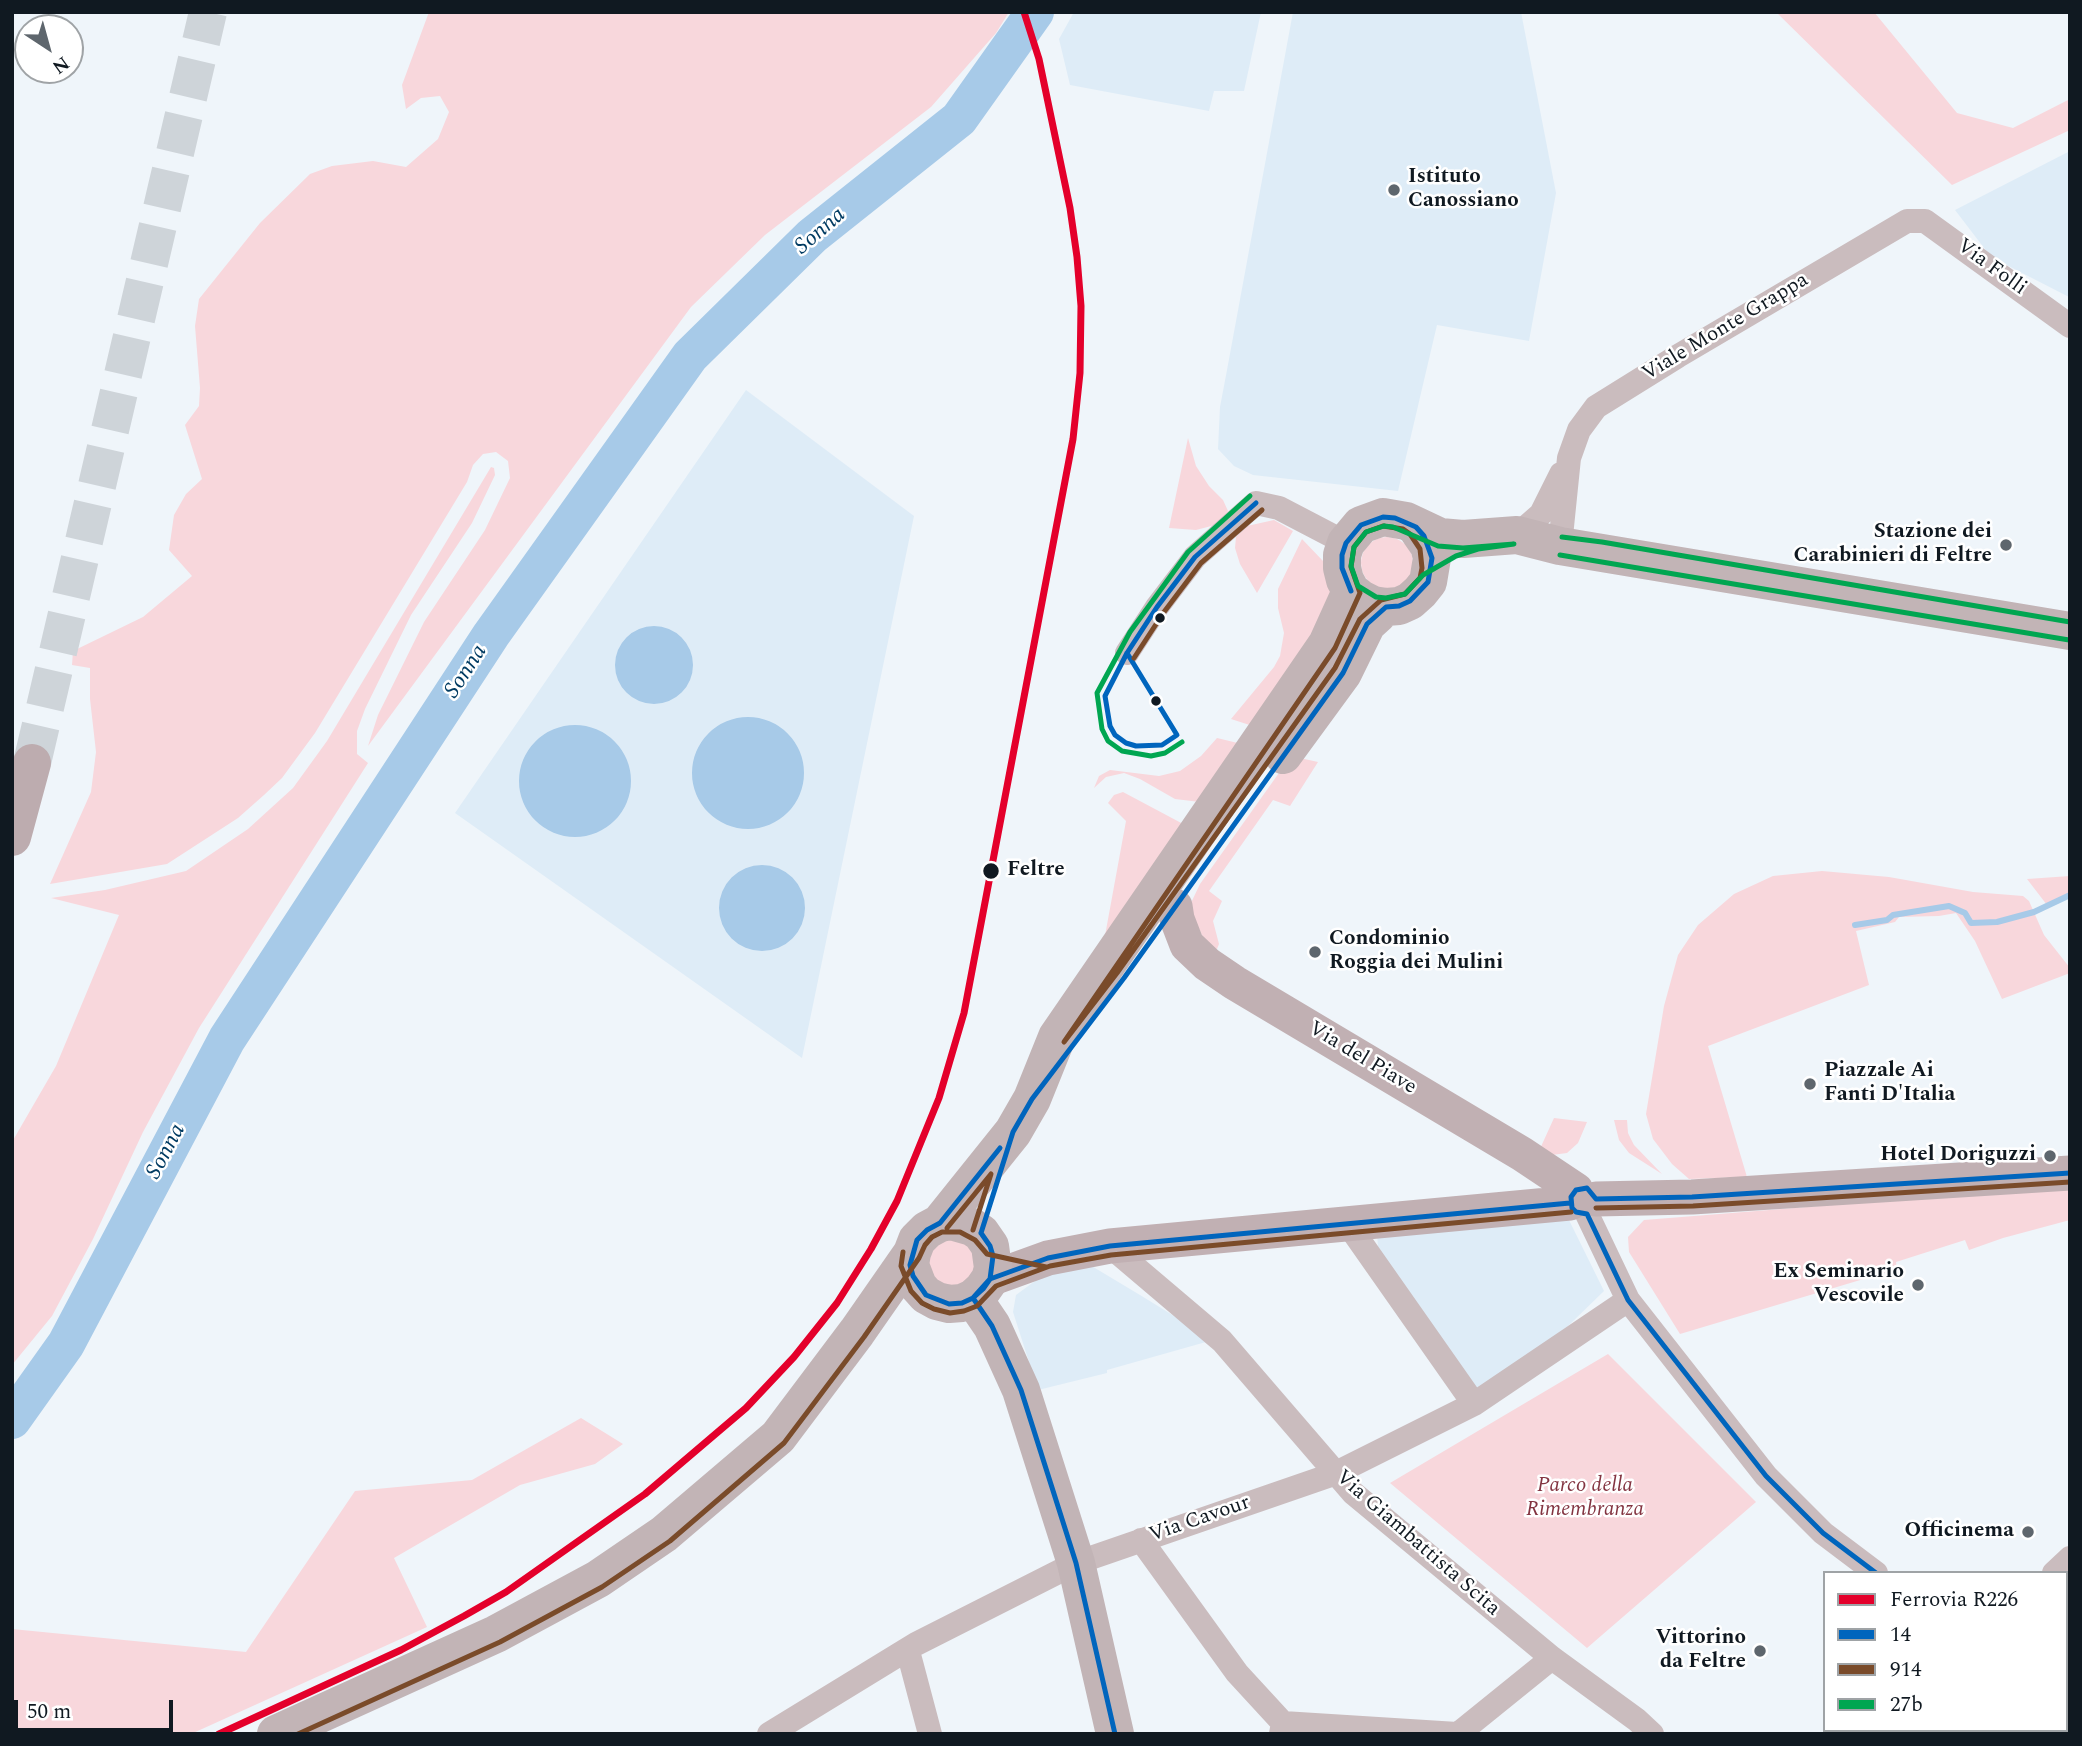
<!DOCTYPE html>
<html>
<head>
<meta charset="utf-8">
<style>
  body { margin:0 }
  #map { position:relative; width:2082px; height:1746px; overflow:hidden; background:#eff5fa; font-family:Spectral,serif }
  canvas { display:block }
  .frame { position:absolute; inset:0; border:14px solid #101921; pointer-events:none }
  .legend { position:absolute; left:1823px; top:1571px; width:245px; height:161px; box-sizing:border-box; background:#fff; border:2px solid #9fa3a6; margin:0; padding:9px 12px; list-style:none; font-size:21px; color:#101921 }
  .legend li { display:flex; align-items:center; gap:14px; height:35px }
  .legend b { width:35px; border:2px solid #9fa3a6 }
  .north { position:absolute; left:14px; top:14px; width:70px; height:70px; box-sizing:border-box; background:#fff; border:2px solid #9fa3a6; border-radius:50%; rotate:144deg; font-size:19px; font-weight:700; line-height:28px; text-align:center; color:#101921 }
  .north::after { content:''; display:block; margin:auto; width:24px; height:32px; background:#5e666d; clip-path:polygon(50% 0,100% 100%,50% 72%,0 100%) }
  .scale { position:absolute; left:14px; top:1700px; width:159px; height:32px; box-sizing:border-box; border:4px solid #101921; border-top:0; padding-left:9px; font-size:21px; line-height:24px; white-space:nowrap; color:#101921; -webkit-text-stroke:5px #fff; paint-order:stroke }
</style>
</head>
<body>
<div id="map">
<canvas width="2082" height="1746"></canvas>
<div class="frame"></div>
<ul class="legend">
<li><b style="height:9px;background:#e4002b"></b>Ferrovia R226</li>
<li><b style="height:9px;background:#0065bd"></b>14</li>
<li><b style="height:9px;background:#7a4b2a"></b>914</li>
<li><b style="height:9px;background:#00a651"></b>27b</li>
</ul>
<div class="north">N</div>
<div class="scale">50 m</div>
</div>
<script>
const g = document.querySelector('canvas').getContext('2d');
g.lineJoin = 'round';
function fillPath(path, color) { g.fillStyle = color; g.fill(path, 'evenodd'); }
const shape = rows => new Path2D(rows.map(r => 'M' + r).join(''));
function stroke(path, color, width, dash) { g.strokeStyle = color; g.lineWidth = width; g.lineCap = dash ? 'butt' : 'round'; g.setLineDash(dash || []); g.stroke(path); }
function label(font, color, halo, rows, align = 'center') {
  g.font = font + ' Spectral,serif'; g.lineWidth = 5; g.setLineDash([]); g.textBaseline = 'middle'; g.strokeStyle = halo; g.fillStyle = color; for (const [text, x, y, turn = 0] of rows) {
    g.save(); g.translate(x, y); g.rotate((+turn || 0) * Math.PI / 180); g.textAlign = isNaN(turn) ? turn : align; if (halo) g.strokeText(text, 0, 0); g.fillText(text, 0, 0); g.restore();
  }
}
const built = shape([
  [1074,12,1261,12,1244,91,1214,91,1209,111,1070,85,1059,39],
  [1293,12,1521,12,1556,193,1529,341,1437,325,1398,491,1253,475,1234,466,1218,449,1220,407,1227,370],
  [2070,151,2070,297,2069,297,1991,257,1955,210],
  [746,390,914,516,802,1058,455,813],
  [1568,1218,1604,1291,1567,1327,1477,1392,1378,1247,1377,1233],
  [1090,1265,1140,1295,1213,1340,1107,1370,1107,1373,1038,1390,1013,1312,1016,1295,1039,1278]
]);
const green = shape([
  [429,12,1009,12,996,33,931,107,765,235,691,307,368,746,378,715,424,622,485,530,510,478,508,461,496,452,483,454,473,465,467,482,315,733,282,778,264,795,238,818,167,864,50,884,91,792,96,752,90,699,90,668,72,665,73,651,143,617,192,576,169,550,174,515,186,494,202,479,185,425,199,406,200,388,195,326,199,299,260,223,310,174,332,166,373,161,406,167,438,139,449,112,440,96,421,98,406,109,402,85],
  [1776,12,1874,12,1957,113,2013,128,2070,99,2070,130,1952,185],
  [1188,438,1196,466,1209,486,1223,500,1228,511,1219,524,1196,530,1169,528],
  [491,467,494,468,495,475,472,523,411,615,365,709,357,731,357,754,368,763,199,1028,143,1132,93,1239,52,1316,12,1365,12,1142,56,1066,119,915,51,898,105,890,186,871,248,829,293,788,327,741],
  [1274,520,1293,531,1257,593,1240,564,1235,548,1236,537,1247,526],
  '1361 563a26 26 0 1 1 52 0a26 26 0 1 1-52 0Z',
  [1302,539,1323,561,1333,593,1262,729,1231,719,1274,667,1280,656,1284,633,1278,608,1278,589],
  [1217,738,1250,746,1200,802,1175,799,1140,779,1124,773,1106,777,1094,788,1099,776,1110,770,1159,776,1180,771,1201,756],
  [1291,756,1318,762,1290,806,1273,800,1209,891,1222,901,1213,921,1219,944,1217,949,1212,948,1206,944,1189,907,1200,884],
  [1123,792,1185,825,1102,952,1126,821,1108,803,1114,795],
  [1822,871,1889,877,1973,892,2023,896,2029,901,2044,935,2070,968,2070,973,2002,999,1975,941,1956,913,1939,916,1899,917,1895,922,1856,931,1869,985,1708,1046,1747,1177,1689,1179,1672,1164,1653,1139,1646,1114,1664,1006,1678,955,1698,925,1734,894,1773,876],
  [2070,876,2070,895,2047,905,2027,879],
  [1554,1118,1587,1122,1578,1143,1567,1153,1552,1155,1539,1151],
  [1614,1120,1627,1120,1628,1133,1634,1145,1662,1174,1629,1153,1619,1140],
  [2070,1186,2070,1220,2003,1238,1969,1250,1965,1240,1896,1262,1897,1269,1680,1334,1629,1252,1628,1237,1644,1220],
  [939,1237,967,1239,979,1265,963,1288,934,1286,925,1251],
  [1608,1354,1756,1502,1587,1648,1390,1483],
  [581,1418,623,1444,595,1464,520,1485,394,1558,427,1627,191,1734,12,1734,12,1629,246,1652,355,1491,472,1480]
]);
const water = shape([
  '615 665a39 39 0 1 1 78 0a39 39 0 1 1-78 0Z',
  '692 773a56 56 0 1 1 112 0a56 56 0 1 1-112 0Z',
  '519 781a56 56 0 1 1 112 0a56 56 0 1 1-112 0Z',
  '719 908a43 43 0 1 1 86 0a43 43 0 1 1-86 0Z'
]);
const stream = shape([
  [1855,925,1887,920,1893,915,1949,906,1965,913,1971,923,1997,922,2034,912,2070,895]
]);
const river = shape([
  [12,1420,66,1344,227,1039,491,635,690,356,812,236,959,119,1035,12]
]);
const highwayTunnel = shape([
  [32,763,208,12]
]);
const street = shape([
  [1517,535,1541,514,1561,474],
  [1560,546,1569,458,1579,430,1596,407,1678,356,1907,221,1925,221,2070,326],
  [1127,653,1157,607,1195,557,1256,503,1279,508,1346,543],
  [1587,1214,1628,1300,1766,1476,1823,1533,1876,1573],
  [1347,1223,1474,1404],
  [1110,1246,1222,1341,1353,1493,1552,1658,1637,1720,1652,1734],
  [1141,1540,1237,1673,1283,1723,1281,1734],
  [2054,1573,2070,1558],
  [908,1651,930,1734],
  [1283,1723,1457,1734],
  [769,1734,916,1644,1076,1563,1334,1474,1474,1404,1628,1300],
  [1458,1734,1552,1658],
  [2028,1734,2030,1730]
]);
const secondary = shape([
  [1175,906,1177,919,1187,945,1207,964,1235,983,1522,1154,1576,1190],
  [1596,1199,1692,1197,2070,1173],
  [990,1279,1048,1258,1110,1246,1570,1203]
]);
const primary = shape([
  [1416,527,1429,546,1432,558,1428,582,1420,592,1410,601,1399,606,1386,607,1373,605,1361,599,1351,591,1345,580,1342,568,1342,555,1346,543,1361,525,1383,517,1406,521,1440,537,1463,539,1517,535,1560,546,2070,631],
  [1283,755,1343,673,1367,624,1378,614],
  [940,1223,1013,1132,1032,1099,1057,1037,1327,644,1351,591],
  [973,1298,992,1326,1021,1390,1076,1563,1115,1734],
  [276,1734,496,1634,598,1579,664,1534,778,1437,857,1332,912,1253,917,1240,927,1230,940,1223,951,1221,972,1227,981,1233,990,1246,993,1268,990,1279,983,1289,973,1298,962,1303,949,1304,937,1301,926,1295,918,1286,910,1265,912,1253]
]);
const highway = shape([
  [12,837,32,763]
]);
const bus1 = shape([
  [1127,653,1177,735,1162,745,1136,746,1126,743,1115,735,1110,726,1105,696,1127,653],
  [1127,653,1157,607,1195,557,1256,503],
  [981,1233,1013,1132,1032,1099,1124,978,1343,673,1367,624,1386,607,1399,606,1410,601,1428,582,1432,558,1424,536,1416,527,1395,518,1383,517,1361,525,1346,543,1342,555,1342,568,1351,591],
  [981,1233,990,1246,993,1256,990,1279,983,1289,973,1298,962,1303,949,1304,926,1295,913,1276,910,1265,917,1240,927,1230,940,1223,1000,1148],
  [973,1298,990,1279,1048,1258,1110,1246,1570,1203],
  [973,1298,992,1326,1021,1390,1076,1563,1115,1734],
  [1876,1573,1823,1533,1766,1476,1628,1300,1587,1214,1576,1212,1572,1208,1571,1197,1576,1190,1587,1188,1596,1199,1692,1197,2070,1173]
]);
const bus2 = shape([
  [1383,526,1403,529,1410,534,1420,549,1422,568,1420,578,1405,594,1381,600,1360,619,1335,668,1117,973,1064,1042,1335,648,1360,593,1351,567,1354,547,1366,532,1383,526],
  [1134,658,1164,612,1201,563,1262,510],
  [1596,1208,1693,1206,2070,1182],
  [947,1228,991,1174,973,1230],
  [903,1252,901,1266,911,1291,922,1303,934,1309,950,1313,964,1311,977,1306,996,1286,1050,1266,1111,1255,1571,1212],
  [298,1734,500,1642,602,1587,670,1541,784,1443,864,1337,919,1258,925,1245,932,1237,942,1232,960,1232,975,1240,987,1254,1046,1267]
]);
const bus3 = shape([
  [1384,526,1393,527,1438,546,1463,548,1514,544,1478,549,1456,556,1423,575,1405,594,1386,598,1376,597,1358,586,1351,566,1354,547,1366,532,1384,526],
  [1562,537,1602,542,2070,622],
  [1560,555,2069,640],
  [1182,742,1165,753,1151,756,1122,751,1108,741,1102,729,1097,693,1130,632,1188,552,1250,496]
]);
const rail1 = shape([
  [219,1734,401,1650,464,1616,506,1592,645,1494,746,1408,794,1357,837,1303,871,1249,897,1201,939,1098,964,1013,1073,439,1080,373,1081,306,1077,257,1070,208,1039,59,1024,12]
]);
const markers = [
  [1394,190,7,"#5e666d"],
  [2006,545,7,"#5e666d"],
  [1160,618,6,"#101921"],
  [1156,701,6,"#101921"],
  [991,871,9,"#101921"],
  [1315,952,7,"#5e666d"],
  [1810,1084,7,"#5e666d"],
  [2050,1156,7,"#5e666d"],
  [1918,1285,7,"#5e666d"],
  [2028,1532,7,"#5e666d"],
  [1760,1651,7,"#5e666d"]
];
const poiNames = [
  ["Istituto",1408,178,"left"],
  ["Canossiano",1408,202,"left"],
  ["Stazione dei",1992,533],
  ["Carabinieri di Feltre",1992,557],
  ["Condominio",1329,940,"left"],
  ["Roggia dei Mulini",1329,964,"left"],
  ["Piazzale Ai",1824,1072,"left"],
  ["Fanti D'Italia",1824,1096,"left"],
  ["Hotel Doriguzzi",2036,1156],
  ["Ex Seminario",1904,1273],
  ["Vescovile",1904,1297],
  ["Officinema",2014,1532],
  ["Vittorino",1746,1639],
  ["da Feltre",1746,1663]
];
const streetNames = [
  ["Via Folli",1991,268,36],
  ["Viale Monte Grappa",1726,328,-31],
  ["Via del Piave",1362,1059,31],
  ["Via Cavour",1200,1520,-19],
  ["Via Giambattista Scita",1417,1544,41]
];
const stopNames = [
  ["Feltre",1007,871]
];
const parkNames = [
  ["Parco della",1585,1487],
  ["Rimembranza",1585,1511]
];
const waterNames = [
  ["Sonna",821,232,-41],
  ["Sonna",467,672,-57],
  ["Sonna",167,1152,-62]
];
fillPath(built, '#deecf7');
fillPath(green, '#f8d7dc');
fillPath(water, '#a7cae8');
stroke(stream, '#a7cae8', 6);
stroke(river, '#a7cae8', 38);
stroke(highwayTunnel, '#ced4d9', 38, [38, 19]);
stroke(street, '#cabcbe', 24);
stroke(secondary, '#c1b0b3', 35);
stroke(primary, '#c2b4b6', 38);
stroke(highway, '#bdacaf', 38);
stroke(bus1, '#0065bd', 5);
stroke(bus2, '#7a4b2a', 5);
stroke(bus3, '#00a651', 5);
stroke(rail1, '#e4002b', 7);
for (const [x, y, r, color] of markers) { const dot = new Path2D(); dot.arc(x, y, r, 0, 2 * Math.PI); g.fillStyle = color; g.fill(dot); stroke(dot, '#fff', 2.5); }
label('bold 21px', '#101921', '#fff', poiNames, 'right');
label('21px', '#101921', '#fff', streetNames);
label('bold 21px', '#101921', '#fff', stopNames, 'left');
label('italic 21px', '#833441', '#fff', parkNames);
label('italic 23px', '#013b62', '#fff', waterNames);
</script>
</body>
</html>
